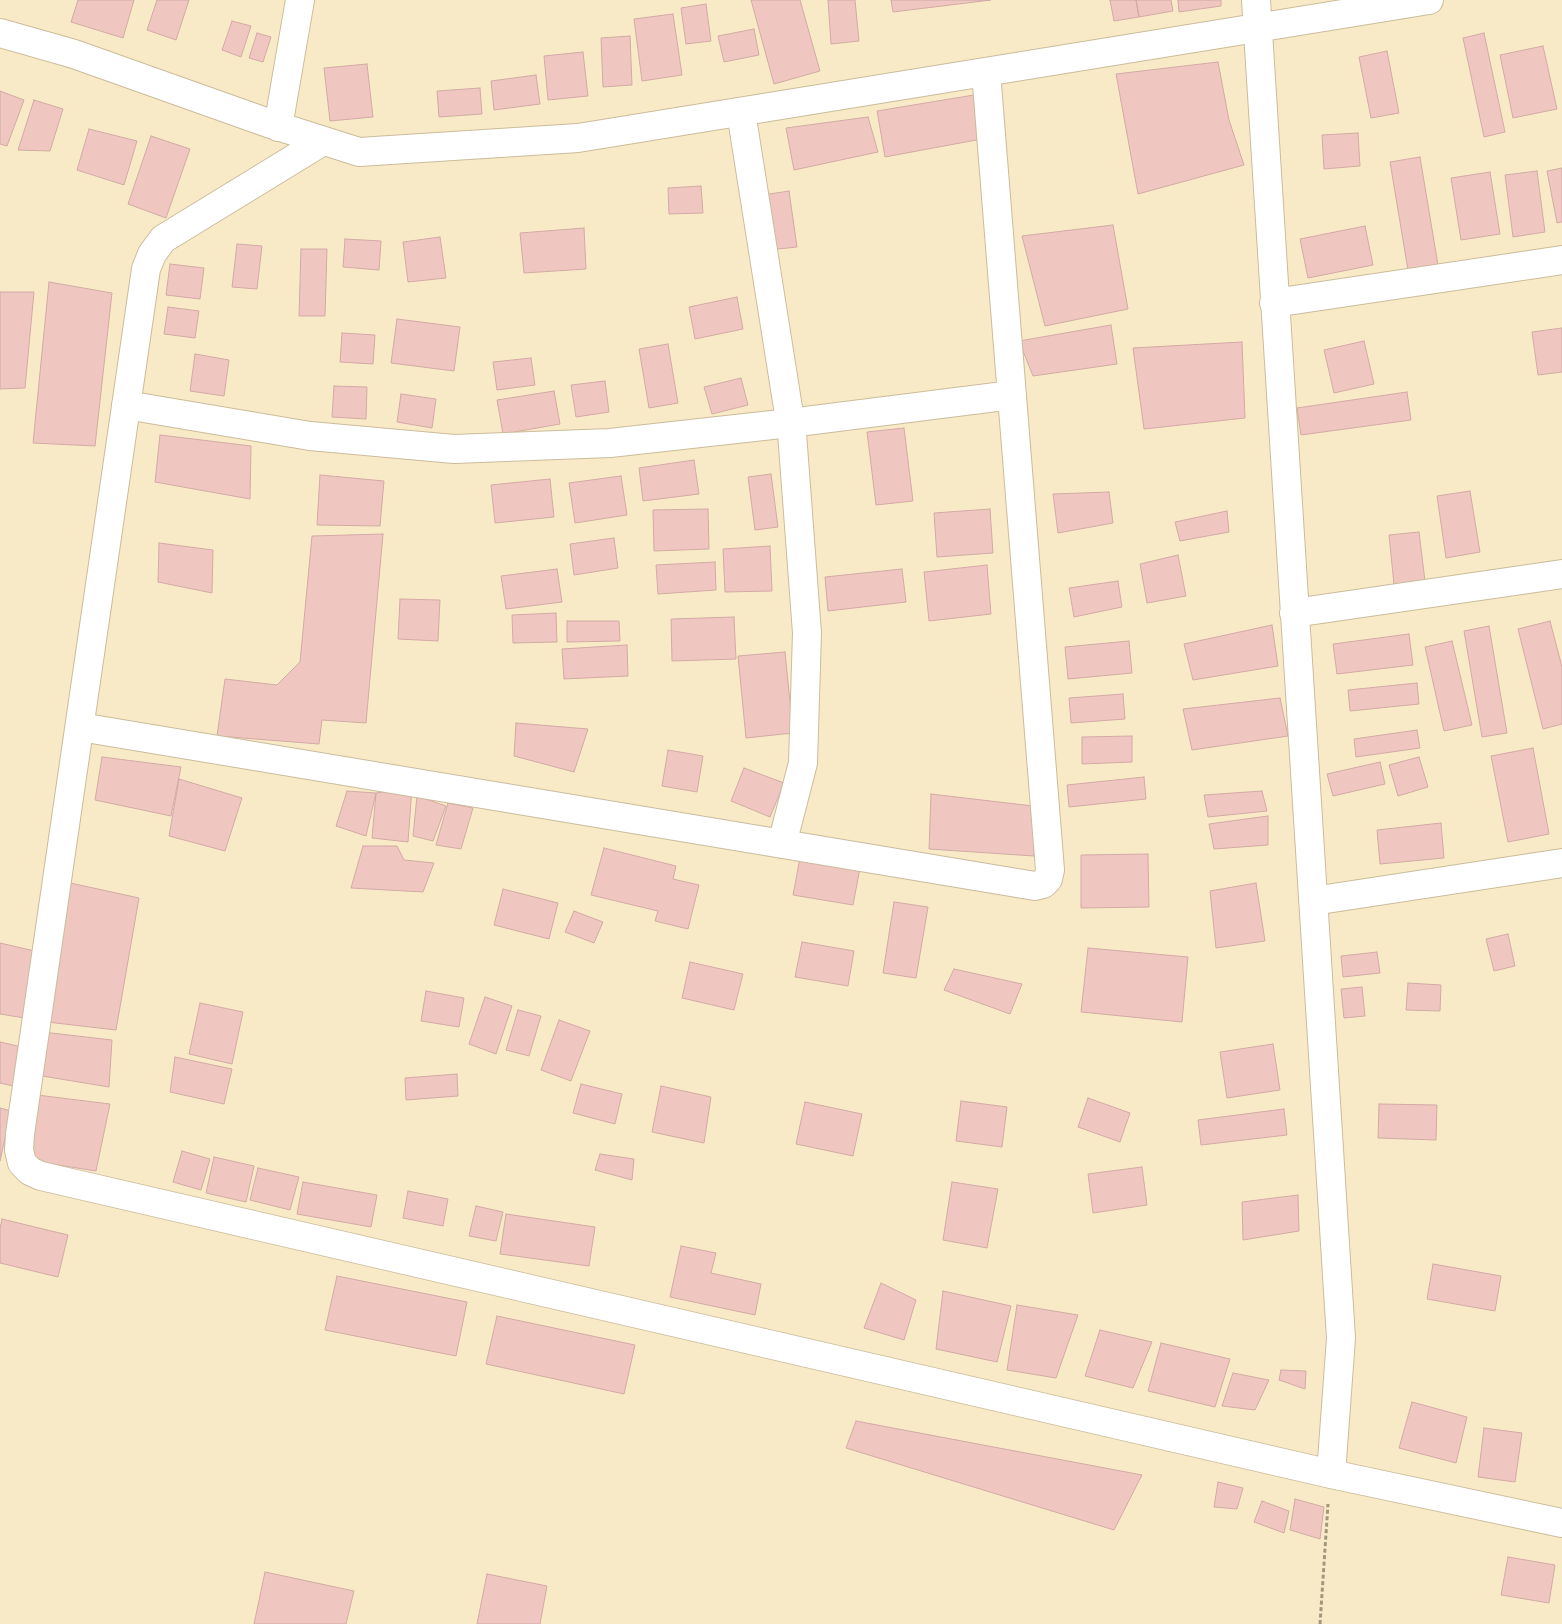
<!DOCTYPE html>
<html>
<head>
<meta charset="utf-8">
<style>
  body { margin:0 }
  canvas { display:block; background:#f9eac7 }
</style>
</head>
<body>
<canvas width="1562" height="1624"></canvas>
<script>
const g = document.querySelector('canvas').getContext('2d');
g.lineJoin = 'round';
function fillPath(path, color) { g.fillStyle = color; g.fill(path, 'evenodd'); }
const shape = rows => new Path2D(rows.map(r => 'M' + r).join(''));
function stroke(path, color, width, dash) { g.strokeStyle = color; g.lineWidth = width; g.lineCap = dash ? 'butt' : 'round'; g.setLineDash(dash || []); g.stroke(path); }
const building = shape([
  [78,0,134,0,123,38,71,22,78,0],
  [157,0,189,0,176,40,147,30,157,0],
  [751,0,800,0,820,71,774,84,751,0],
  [828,0,855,0,859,41,831,44,828,0],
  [891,0,991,0,893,12,891,0],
  [1110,0,1136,0,1139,17,1114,21,1110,0],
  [1136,0,1171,0,1173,11,1139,17,1136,0],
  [1178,0,1221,0,1221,6,1179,12,1178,0],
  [706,4,711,41,686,44,681,8,706,4],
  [673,14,682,75,642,81,634,19,673,14],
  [232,21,251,26,241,57,222,50,232,21],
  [754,29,759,55,724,62,718,36,754,29],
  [257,33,271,37,263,62,249,58,257,33],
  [1484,33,1505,132,1484,137,1463,38,1484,33],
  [630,36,632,85,603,87,601,38,630,36],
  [1543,46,1557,109,1513,118,1500,55,1543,46],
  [1387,51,1399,113,1371,118,1359,57,1387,51],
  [583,52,588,96,548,100,544,56,583,52],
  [1218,62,1229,120,1244,165,1138,194,1116,74,1218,62],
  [367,64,373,117,330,121,324,68,367,64],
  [536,75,540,104,494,110,491,81,536,75],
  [480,88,482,114,439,117,437,91,480,88],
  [0,91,24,100,7,146,0,144,0,91],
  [980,94,987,138,885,157,877,111,980,94],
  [34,100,63,109,50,151,18,150,34,100],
  [868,117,878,152,794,170,786,128,868,117],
  [89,129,137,141,124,185,77,170,89,129],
  [1358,133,1360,166,1324,169,1322,135,1358,133],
  [151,136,190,149,166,218,128,204,151,136],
  [1420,157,1438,265,1408,270,1390,162,1420,157],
  [1562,168,1562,222,1557,223,1547,171,1562,168],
  [1537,171,1545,232,1513,237,1505,175,1537,171],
  [1490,172,1500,234,1461,240,1451,178,1490,172],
  [701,186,703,213,669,214,668,188,701,186],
  [789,191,797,247,769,250,763,195,789,191],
  [1113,225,1128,309,1045,326,1022,236,1113,225],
  [1365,226,1373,265,1308,278,1300,239,1365,226],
  [584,228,586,269,524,273,520,233,584,228],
  [440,237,446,278,408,282,403,242,440,237],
  [345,239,381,241,379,270,343,267,345,239],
  [237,244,262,246,257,289,232,287,237,244],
  [301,249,327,249,325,316,299,316,301,249],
  [170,264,204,268,200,299,166,295,170,264],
  [49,282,112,293,95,446,33,443,49,282],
  [0,292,34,292,25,388,0,389,0,292],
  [737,297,743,329,695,339,689,307,737,297],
  [168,307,199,311,195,338,164,334,168,307],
  [397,319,460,327,454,371,391,363,397,319],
  [1111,325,1117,364,1033,376,1019,341,1111,325],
  [1562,328,1562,372,1538,375,1532,332,1562,328],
  [342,333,375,335,373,364,340,362,342,333],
  [1364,341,1374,384,1334,393,1324,350,1364,341],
  [1242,342,1245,418,1144,429,1133,348,1242,342],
  [668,344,678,403,649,408,639,349,668,344],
  [195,354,229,360,224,396,190,391,195,354],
  [531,358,535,385,497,390,493,362,531,358],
  [741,378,748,405,712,414,704,387,741,378],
  [605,381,609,412,576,417,571,385,605,381],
  [334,386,367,387,366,419,332,417,334,386],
  [554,391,560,424,503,434,497,400,554,391],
  [1407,392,1411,420,1301,435,1297,408,1407,392],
  [401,394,436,399,432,428,397,422,401,394],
  [904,428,913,501,876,505,867,432,904,428],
  [160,435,251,446,250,499,155,482,160,435],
  [694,460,699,494,643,501,639,468,694,460],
  [771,474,778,527,755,530,748,477,771,474],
  [320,475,384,481,380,526,317,525,320,475],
  [621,476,627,515,575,523,569,483,621,476],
  [550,479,554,517,495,523,491,485,550,479],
  [1470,491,1480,552,1446,558,1437,496,1470,491],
  [1109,492,1113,523,1058,533,1053,494,1109,492],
  [708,509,709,549,654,551,653,510,708,509],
  [990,509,993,553,937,557,934,513,990,509],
  [1227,511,1229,532,1180,541,1175,522,1227,511],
  [1419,532,1425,581,1394,585,1389,535,1419,532],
  [383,534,366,723,322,720,319,744,217,736,225,679,277,685,300,662,312,536,383,534],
  [614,538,618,568,574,575,570,544,614,538],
  [159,543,213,550,212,593,158,582,159,543],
  [770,546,772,591,725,592,723,549,770,546],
  [1178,555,1186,596,1147,603,1140,564,1178,555],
  [715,562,716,590,658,594,656,565,715,562],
  [987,565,991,614,929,621,924,572,987,565],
  [557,569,562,602,506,609,501,576,557,569],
  [902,569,906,602,828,611,825,577,902,569],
  [1118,581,1122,607,1074,617,1069,588,1118,581],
  [400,599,440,600,438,641,398,639,400,599],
  [556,613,557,642,513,643,512,615,556,613],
  [734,617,736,659,672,661,671,619,734,617],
  [567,621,619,621,620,641,567,642,567,621],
  [1550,621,1562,667,1562,724,1543,729,1518,629,1550,621],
  [1272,625,1278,666,1193,680,1184,644,1272,625],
  [1489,626,1507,733,1482,737,1464,631,1489,626],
  [1409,634,1413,665,1337,674,1333,644,1409,634],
  [1129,641,1132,673,1068,679,1065,647,1129,641],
  [1452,641,1472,725,1444,731,1425,647,1452,641],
  [627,645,628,676,564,679,562,649,627,645],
  [785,652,793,733,746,738,738,656,785,652],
  [1417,683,1419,704,1350,711,1348,690,1417,683],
  [1123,694,1125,719,1071,723,1069,698,1123,694],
  [1280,698,1288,736,1192,750,1183,709,1280,698],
  [516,723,588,729,574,772,514,756,516,723],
  [1417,730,1420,748,1356,757,1354,739,1417,730],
  [1132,736,1132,762,1082,764,1082,737,1132,736],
  [1533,748,1549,834,1508,842,1491,756,1533,748],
  [668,750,703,756,697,792,662,786,668,750],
  [102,757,181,767,171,816,95,800,102,757],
  [1419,757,1428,787,1398,796,1389,765,1419,757],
  [1380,762,1385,784,1333,796,1327,774,1380,762],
  [744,768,784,783,770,817,731,801,744,768],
  [1144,777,1146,799,1069,807,1067,785,1144,777],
  [179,779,242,798,225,851,169,836,179,779],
  [412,788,408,842,372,838,376,793,412,788],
  [347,791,376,793,366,836,336,826,347,791],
  [1262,791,1267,811,1208,817,1204,795,1262,791],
  [931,794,1033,806,1034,856,929,849,931,794],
  [417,796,446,806,433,841,413,836,417,796],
  [448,803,473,808,461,849,436,845,448,803],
  [1268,816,1268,845,1214,849,1209,824,1268,816],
  [1441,823,1444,858,1380,864,1377,830,1441,823],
  [363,846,397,846,404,860,434,863,423,892,351,888,363,846],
  [604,848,676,866,673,879,699,885,688,929,655,921,658,911,591,895,604,848],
  [1148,854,1149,907,1081,908,1081,855,1148,854],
  [800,858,860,868,853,905,793,895,800,858],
  [66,882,139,898,116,1030,47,1022,66,882],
  [1256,883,1265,941,1216,948,1210,891,1256,883],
  [503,889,558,903,549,939,494,925,503,889],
  [894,902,928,907,916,978,883,973,894,902],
  [574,911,603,922,594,943,565,932,574,911],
  [1508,934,1515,966,1494,971,1486,939,1508,934],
  [802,942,854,951,848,986,795,977,802,942],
  [0,943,39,952,31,1019,0,1014,0,943],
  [1088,948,1188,957,1182,1022,1081,1012,1088,948],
  [1377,952,1380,973,1343,977,1341,956,1377,952],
  [690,962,743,974,734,1010,682,998,690,962],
  [954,969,1022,984,1010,1014,944,990,954,969],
  [1408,983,1441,985,1440,1011,1406,1010,1408,983],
  [1362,987,1365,1016,1344,1018,1341,989,1362,987],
  [426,991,464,998,459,1027,421,1021,426,991],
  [485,997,512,1006,496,1054,469,1044,485,997],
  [200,1003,243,1012,232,1064,189,1054,200,1003],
  [518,1010,541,1016,529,1056,506,1050,518,1010],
  [559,1020,590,1031,571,1081,541,1070,559,1020],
  [43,1032,112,1040,109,1087,36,1075,43,1032],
  [0,1042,22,1047,13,1086,0,1083,0,1042],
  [1273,1044,1280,1090,1227,1098,1220,1052,1273,1044],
  [175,1057,232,1069,224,1104,170,1092,175,1057],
  [457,1074,458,1096,406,1100,405,1078,457,1074],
  [581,1084,622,1094,615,1124,573,1113,581,1084],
  [661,1086,711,1097,704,1143,652,1132,661,1086],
  [37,1095,110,1104,96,1171,27,1160,37,1095],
  [1088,1098,1130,1113,1120,1142,1078,1127,1088,1098],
  [961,1101,1007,1107,1002,1147,956,1141,961,1101],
  [805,1102,862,1114,853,1156,796,1144,805,1102],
  [1379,1104,1437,1105,1436,1140,1378,1138,1379,1104],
  [0,1108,11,1111,0,1161,0,1108],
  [1284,1109,1287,1135,1201,1145,1198,1120,1284,1109],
  [182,1151,210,1159,201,1190,173,1182,182,1151],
  [600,1154,634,1159,632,1180,595,1170,600,1154],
  [214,1157,254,1166,246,1202,206,1193,214,1157],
  [1142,1167,1147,1205,1093,1213,1088,1174,1142,1167],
  [258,1168,299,1177,290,1210,250,1200,258,1168],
  [303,1182,377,1195,371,1227,297,1214,303,1182],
  [952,1182,998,1189,987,1248,943,1240,952,1182],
  [408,1191,448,1199,443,1226,403,1218,408,1191],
  [1298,1195,1299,1231,1243,1240,1242,1202,1298,1195],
  [476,1206,503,1212,496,1241,469,1236,476,1206],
  [506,1214,595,1227,589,1266,500,1254,506,1214],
  [2,1219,68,1235,58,1277,0,1263,0,1229,2,1219],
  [681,1246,716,1253,711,1273,761,1284,755,1315,670,1297,681,1246],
  [1433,1264,1501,1276,1495,1311,1427,1299,1433,1264],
  [337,1276,467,1302,456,1356,325,1330,337,1276],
  [881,1283,916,1300,904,1340,864,1328,881,1283],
  [943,1291,1011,1306,997,1362,936,1349,943,1291],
  [1017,1305,1078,1315,1056,1378,1007,1370,1017,1305],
  [497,1316,635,1345,624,1394,486,1364,497,1316],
  [1100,1330,1152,1342,1133,1388,1085,1376,1100,1330],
  [1161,1343,1230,1359,1215,1407,1148,1391,1161,1343],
  [1281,1370,1306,1371,1305,1389,1279,1380,1281,1370],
  [1233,1373,1269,1380,1255,1410,1222,1406,1233,1373],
  [1412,1402,1467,1417,1456,1463,1399,1448,1412,1402],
  [856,1421,1142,1475,1114,1530,846,1448,856,1421],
  [1484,1428,1522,1433,1515,1482,1478,1477,1484,1428],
  [1218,1482,1243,1488,1237,1509,1214,1507,1218,1482],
  [1295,1499,1324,1507,1320,1539,1290,1530,1295,1499],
  [1262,1501,1289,1511,1284,1533,1254,1522,1262,1501],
  [1508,1557,1555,1565,1549,1603,1501,1595,1508,1557],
  [265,1572,354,1591,346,1624,254,1624,265,1572],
  [487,1574,547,1586,540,1624,477,1624,487,1574]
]);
const path = shape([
  [1320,1624,1328,1504]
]);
const street = shape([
  [1256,0,1341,1338,1331,1474],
  [0,33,74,54,271,124,359,152,578,138,1429,0],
  [741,112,792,433,807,633,803,763,782,844],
  [278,127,300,0],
  [323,141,163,239,152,254,146,269,20,1134,19,1150,22,1163,30,1171,41,1176,1331,1474,1562,1523],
  [1274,303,1562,260],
  [126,405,310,436,454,449,610,443,790,423,1012,395],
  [1294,613,1562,574],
  [80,727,1035,886,1043,884,1048,879,1050,870,986,72],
  [1313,901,1562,863]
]);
fillPath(building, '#efc6c0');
stroke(building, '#d2aaa5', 1);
stroke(street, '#cbbc9b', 30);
stroke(path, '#a2977d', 3, [4, 2.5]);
stroke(street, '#fff', 28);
</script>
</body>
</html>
